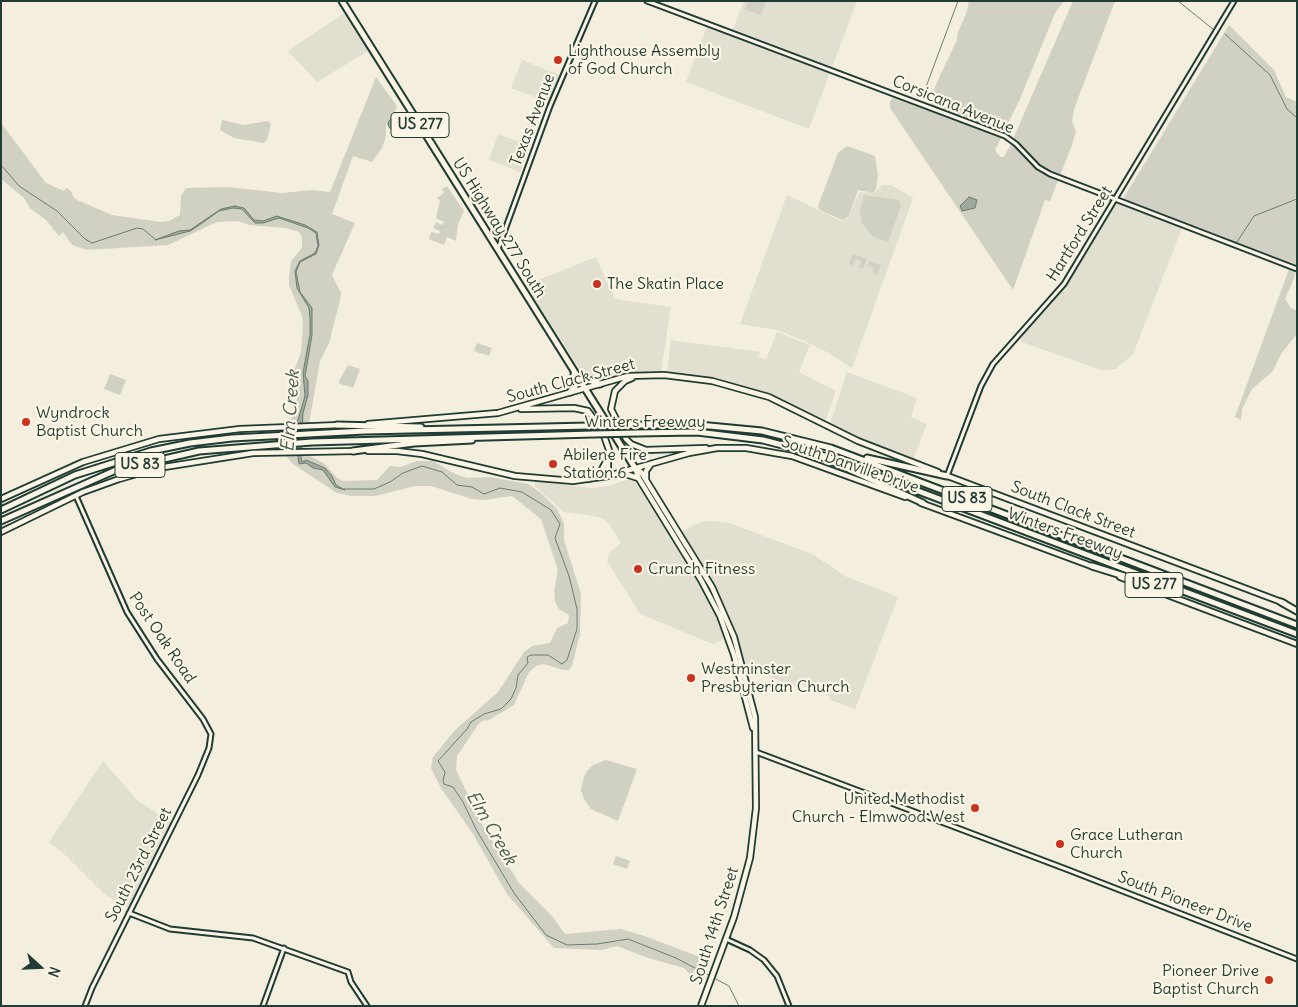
<!DOCTYPE html>
<html>
<head>
<meta charset="utf-8">
<style>
  body { margin:0 }
  #map { position:relative; width:1298px; height:1007px; overflow:hidden; background:#f3eede; font-family:Delius,sans-serif }
  canvas { display:block }
  .frame { position:absolute; inset:0; border:2px solid #1f3d34; pointer-events:none }
  .north { position:absolute; left:15px; top:942px; width:50px; height:50px; -webkit-text-stroke:4px #fcf5e5; paint-order:stroke; rotate:110deg; font-size:14px; font-weight:700; line-height:20px; text-align:center; color:#1f3d34 }
  .north::after { content:''; display:block; margin:auto; width:18px; height:22px; background:#1f3d34; clip-path:polygon(50% 0,100% 100%,50% 72%,0 100%) }
</style>
</head>
<body>
<div id="map">
<canvas width="1298" height="1007"></canvas>
<div class="frame"></div>
<div class="north">N</div>
</div>
<script>
const g = document.querySelector('canvas').getContext('2d');
g.lineJoin = 'round';
function fillPath(path, color) { g.fillStyle = color; g.fill(path, 'evenodd'); }
const shape = rows => new Path2D(rows.map(r => 'M' + r).join(''));
function stroke(path, color, width, dash) { g.strokeStyle = color; g.lineWidth = width; g.lineCap = dash ? 'butt' : 'round'; g.setLineDash(dash || []); g.stroke(path); }
function label(font, color, halo, rows, align = 'center') {
  g.font = font + ' Delius,sans-serif'; g.lineWidth = 4.5; g.setLineDash([]); g.textBaseline = 'middle'; g.strokeStyle = halo; g.fillStyle = color; for (const [text, x, y, turn = 0] of rows) {
    g.save(); g.translate(x, y); g.rotate((+turn || 0) * Math.PI / 180); g.textAlign = isNaN(turn) ? turn : align; if (halo) g.strokeText(text, 0, 0); g.fillText(text, 0, 0); g.restore();
  }
}
const built = shape([
  [744,1,857,1,832,67,733,29],
  [344,13,368,51,317,82,288,51],
  [707,26,830,72,809,129,686,82],
  [522,60,559,75,548,102,511,88],
  [498,134,530,146,520,172,489,160],
  [882,185,891,185,913,198,852,368,827,352,800,339,777,330,740,324,787,195,841,221,849,217,859,192,874,193],
  [1117,203,1182,228,1133,354,1116,369,1101,370,1022,342,1020,338,1070,281],
  [596,257,615,299,671,307,661,371,621,373,605,379,593,380,584,376,526,285],
  [777,332,810,345,799,372,836,391,825,422,781,399,757,390,719,381,667,373,671,340,760,352,758,357,766,359],
  [847,372,917,398,911,417,927,424,913,460,875,446,830,424],
  [632,478,642,488,703,585,726,638,713,644,640,614,607,561,609,553,621,543,608,522,600,517,564,512,535,486,535,481,591,488,608,486],
  [712,521,729,523,812,554,847,577,898,597,855,709,831,700,829,696,798,684,796,687,746,668,732,626,713,584,680,532,701,522],
  [103,761,138,801,171,822,128,908,104,894,63,853,49,842]
]);
const green = shape([
  [748,1,766,1,761,15,745,9],
  [969,1,1064,1,1055,13,1020,99,995,150,1000,157,1004,157,1010,146,1073,1,1115,1,1074,109,1072,122,1076,131,1072,145,1050,201,1045,200,1013,290,890,108,890,101,893,98,929,111,936,84,957,40,958,32,966,14],
  [1229,25,1274,70,1286,97,1297,102,1297,266,1123,199],
  [376,77,397,106,393,116,386,124,386,136,382,148,372,162,353,156,332,214,355,223,332,275,341,293,340,300,329,343,320,361,309,423,290,423,298,395,292,376,301,352,303,325,302,316,289,285,289,277,291,261,302,248,302,237,299,232,286,228,249,225,238,221,217,222,168,245,87,250,72,245,63,232,59,236,46,220,30,208,24,198,1,179,1,123,46,183,64,191,66,188,70,190,75,199,112,215,161,222,169,221,180,215,181,196,186,188,228,187,282,193,312,190,330,192],
  [222,120,243,125,268,121,271,124,267,140,264,143,234,138,220,130],
  [847,146,875,156,878,175,876,189,873,193,858,190,849,216,842,220,820,210,818,206,838,153],
  [447,186,464,211,458,224,456,241,447,237,444,245,429,239,431,232,439,234,440,231,433,228,436,222,442,225,444,222,436,218,440,201,437,198,444,193,442,189],
  [864,195,899,200,901,206,888,242,872,236,861,222,860,211],
  [853,254,867,259,863,269,859,268,861,261,855,259,852,266,849,264],
  [869,261,881,265,877,275,873,273,874,268,867,266],
  [1289,269,1294,271,1295,276,1285,299,1290,307,1297,311,1297,334,1281,354,1273,371,1252,389,1242,409,1241,420,1235,417],
  [477,343,492,348,489,356,474,351],
  [348,365,360,369,353,388,338,383],
  [110,374,126,380,120,395,104,389],
  [308,455,325,464,337,478,343,481,377,480,390,466,401,467,417,461,433,461,453,473,467,478,490,477,528,484,541,493,557,509,564,523,564,540,581,594,580,634,572,666,569,670,563,670,544,664,536,666,529,672,514,705,489,720,482,721,477,726,457,756,456,770,483,826,519,883,552,916,565,934,621,929,647,937,708,960,699,984,684,968,648,958,617,946,602,950,554,948,507,894,473,834,441,788,431,768,433,757,454,731,498,692,524,652,532,646,550,643,557,628,568,623,569,615,559,609,555,602,554,591,558,570,541,519,512,496,484,500,472,499,431,486,415,486,375,496,351,496,337,493,293,464,286,456],
  [606,760,637,769,618,821,591,809,584,799,581,790,584,777,587,771,593,765],
  [616,856,630,861,627,869,613,864]
]);
const water = shape([
  '388 124a6 6 0 1 1 12 0a6 6 0 1 1-12 0Z',
  [969,197,977,200,975,208,962,211,960,206,969,197],
  [235,206,244,208,254,220,263,221,277,216,305,225,317,232,319,245,316,254,300,262,296,272,300,292,312,308,312,335,305,376,308,381,308,395,303,413,301,458,302,462,306,460,325,468,332,476,336,485,345,490,335,487,323,470,313,468,306,463,299,464,297,450,297,423,305,396,303,373,310,334,310,318,309,308,297,288,295,271,300,261,315,253,318,246,316,233,308,228,279,218,263,223,255,223,242,209,233,208,219,211,195,228,190,231,155,240,179,231,190,230,221,209,235,206]
]);
const stream = shape([
  [1178,1,1214,30],
  [1225,34,1270,75,1287,109,1297,118],
  [923,95,958,1],
  [1,165,19,186,57,211,85,239,92,243,137,228,143,229,156,240],
  [1235,245,1254,216,1297,199],
  [344,489,374,489,390,482,403,473,422,466,442,472,457,485,472,487,484,494,500,488,522,492,551,510,560,524,555,538,569,576,577,609,577,629,567,660,562,664,548,655,531,655,527,657,528,663,518,675,516,688,511,699,501,709,484,714,471,722,467,729,438,761,445,772,443,781,444,784,453,787,463,802,477,831,514,893,546,935,567,945,597,944,628,939,676,958,729,986,739,1006]
]);
const minor = shape([
  [647,1,1005,136,1016,144,1038,167,1050,174,1297,269],
  [498,249,550,106,595,1],
  [947,476,981,386,993,364,1064,284,1234,1],
  [76,496,127,612,157,659,203,719,211,734,209,748,198,775,92,988,85,1006],
  [756,752,1066,869,1297,959],
  [129,913,170,929,253,938,348,972,351,982,367,1006],
  [726,939,750,950,764,960,777,976,789,1006],
  [263,1006,284,948]
]);
const major = shape([
  [632,378,625,381,615,391,611,409,626,439,631,444,646,450,706,448],
  [521,409,574,408,588,411,602,430,609,450,608,458,601,471,589,479],
  [368,424,498,413,628,376,664,375,712,381,769,397,858,441,938,472],
  [368,451,397,451,422,454,515,476,573,481,608,476,689,453,717,448,746,448,792,456,905,497],
  [635,468,641,472,712,587,734,637,755,717,756,808,750,858,734,917,701,1006],
  [635,468,639,479,701,580,720,616,734,655,753,728],
  [622,473,638,478],
  [945,475,1284,603],
  [608,476,608,460],
  [646,479,646,471,651,464],
  [1,499,83,462,159,439,240,429,340,425],
  [921,503,1094,567],
  [1,532,83,492,119,479,158,468,253,453,355,451],
  [1120,577,1297,644]
]);
const highway = shape([
  [342,1,635,468],
  [579,377,600,384],
  [570,392,575,387,574,374],
  [337,425,421,427],
  [629,425,699,425,762,431,831,448,1297,625],
  [637,433,697,432,763,440,828,457,1297,634],
  [353,451,414,443,472,440],
  [824,458,923,503],
  [867,458,947,476],
  [1,510,75,475,151,451,190,443,232,438,365,431,589,426],
  [1,521,116,470,199,451,312,442,593,434],
  [1092,566,1175,592],
  [1281,602,1297,611]
]);
const highwayBridge = shape([
  [589,426,629,425],
  [593,434,637,433]
]);
const markers = [
  [558,60,5,"#c8321e"],
  [597,284,5,"#c8321e"],
  [26,422,5,"#c8321e"],
  [553,464,5,"#c8321e"],
  [638,569,5,"#c8321e"],
  [691,678,5,"#c8321e"],
  [975,808,5,"#c8321e"],
  [1060,844,5,"#c8321e"],
  [1269,980,5,"#c8321e"]
];
const shields = [
  [420,125,58],
  [140,465,50],
  [967,499,50],
  [1154,585,58]
];
const shieldNames = [
  ["US 277",420,125],
  ["US 83",140,465],
  ["US 83",967,499],
  ["US 277",1154,585]
];
const poiNames = [
  ["Lighthouse Assembly",568,51],
  ["of God Church",568,69],
  ["The Skatin Place",607,284],
  ["Wyndrock",36,413],
  ["Baptist Church",36,431],
  ["Abilene Fire",563,455],
  ["Station 6",563,473],
  ["Crunch Fitness",648,569],
  ["Westminster",701,669],
  ["Presbyterian Church",701,687],
  ["United Methodist",965,799,"right"],
  ["Church - Elmwood West",965,817,"right"],
  ["Grace Lutheran",1070,835],
  ["Church",1070,853],
  ["Pioneer Drive",1259,971,"right"],
  ["Baptist Church",1259,989,"right"]
];
const streetNames = [
  ["Corsicana Avenue",953,105,22],
  ["Texas Avenue",533,120,-69],
  ["US Highway 277 South",499,228,58],
  ["Hartford Street",1080,234,-58],
  ["South Clack Street",571,381,-15],
  ["Winters Freeway",645,422],
  ["South Danville Drive",850,465,19],
  ["South Clack Street",1073,510,21],
  ["Winters Freeway",1065,534,20],
  ["Post Oak Road",162,638,56],
  ["South 23rd Street",139,865,-63],
  ["South Pioneer Drive",1185,902,21],
  ["South 14th Street",715,926,-72]
];
const waterNames = [
  ["Elm Creek",291,411,-86],
  ["Elm Creek",491,828,60]
];
fillPath(built, '#e1dfd0');
fillPath(green, '#d0d1c2');
fillPath(water, '#a0a89b');
stroke(water, '#6c7d72', 1);
stroke(stream, '#6c7d72', 1);
stroke(minor, '#1f3d34', 7);
stroke(major, '#1f3d34', 8);
stroke(highway, '#1f3d34', 9);
stroke(minor, '#fcf5e5', 3);
stroke(major, '#fcf5e5', 4.5);
stroke(highway, '#fcf5e5', 5);
stroke(highwayBridge, '#1f3d34', 9, []);
stroke(highwayBridge, '#fcf5e5', 5);
for (const [x, y, r, color] of markers) { const dot = new Path2D(); dot.arc(x, y, r, 0, 2 * Math.PI); g.fillStyle = color; g.fill(dot); stroke(dot, '#fcf5e5', 2); }
for (const [x, y, w] of shields) { const box = new Path2D(); box.roundRect(x - w / 2, y - 12.5, w, 25, 4); g.fillStyle = '#fcf5e5'; g.fill(box); stroke(box, '#1f3d34', 1); }
label('bold 15px', '#1f3d34', null, shieldNames);
label('16px', '#1f3d34', '#fcf5e5', poiNames, 'left');
label('16px', '#1f3d34', '#fcf5e5', streetNames);
label('italic 18px', '#465d53', '#fcf5e5', waterNames);
</script>
</body>
</html>
